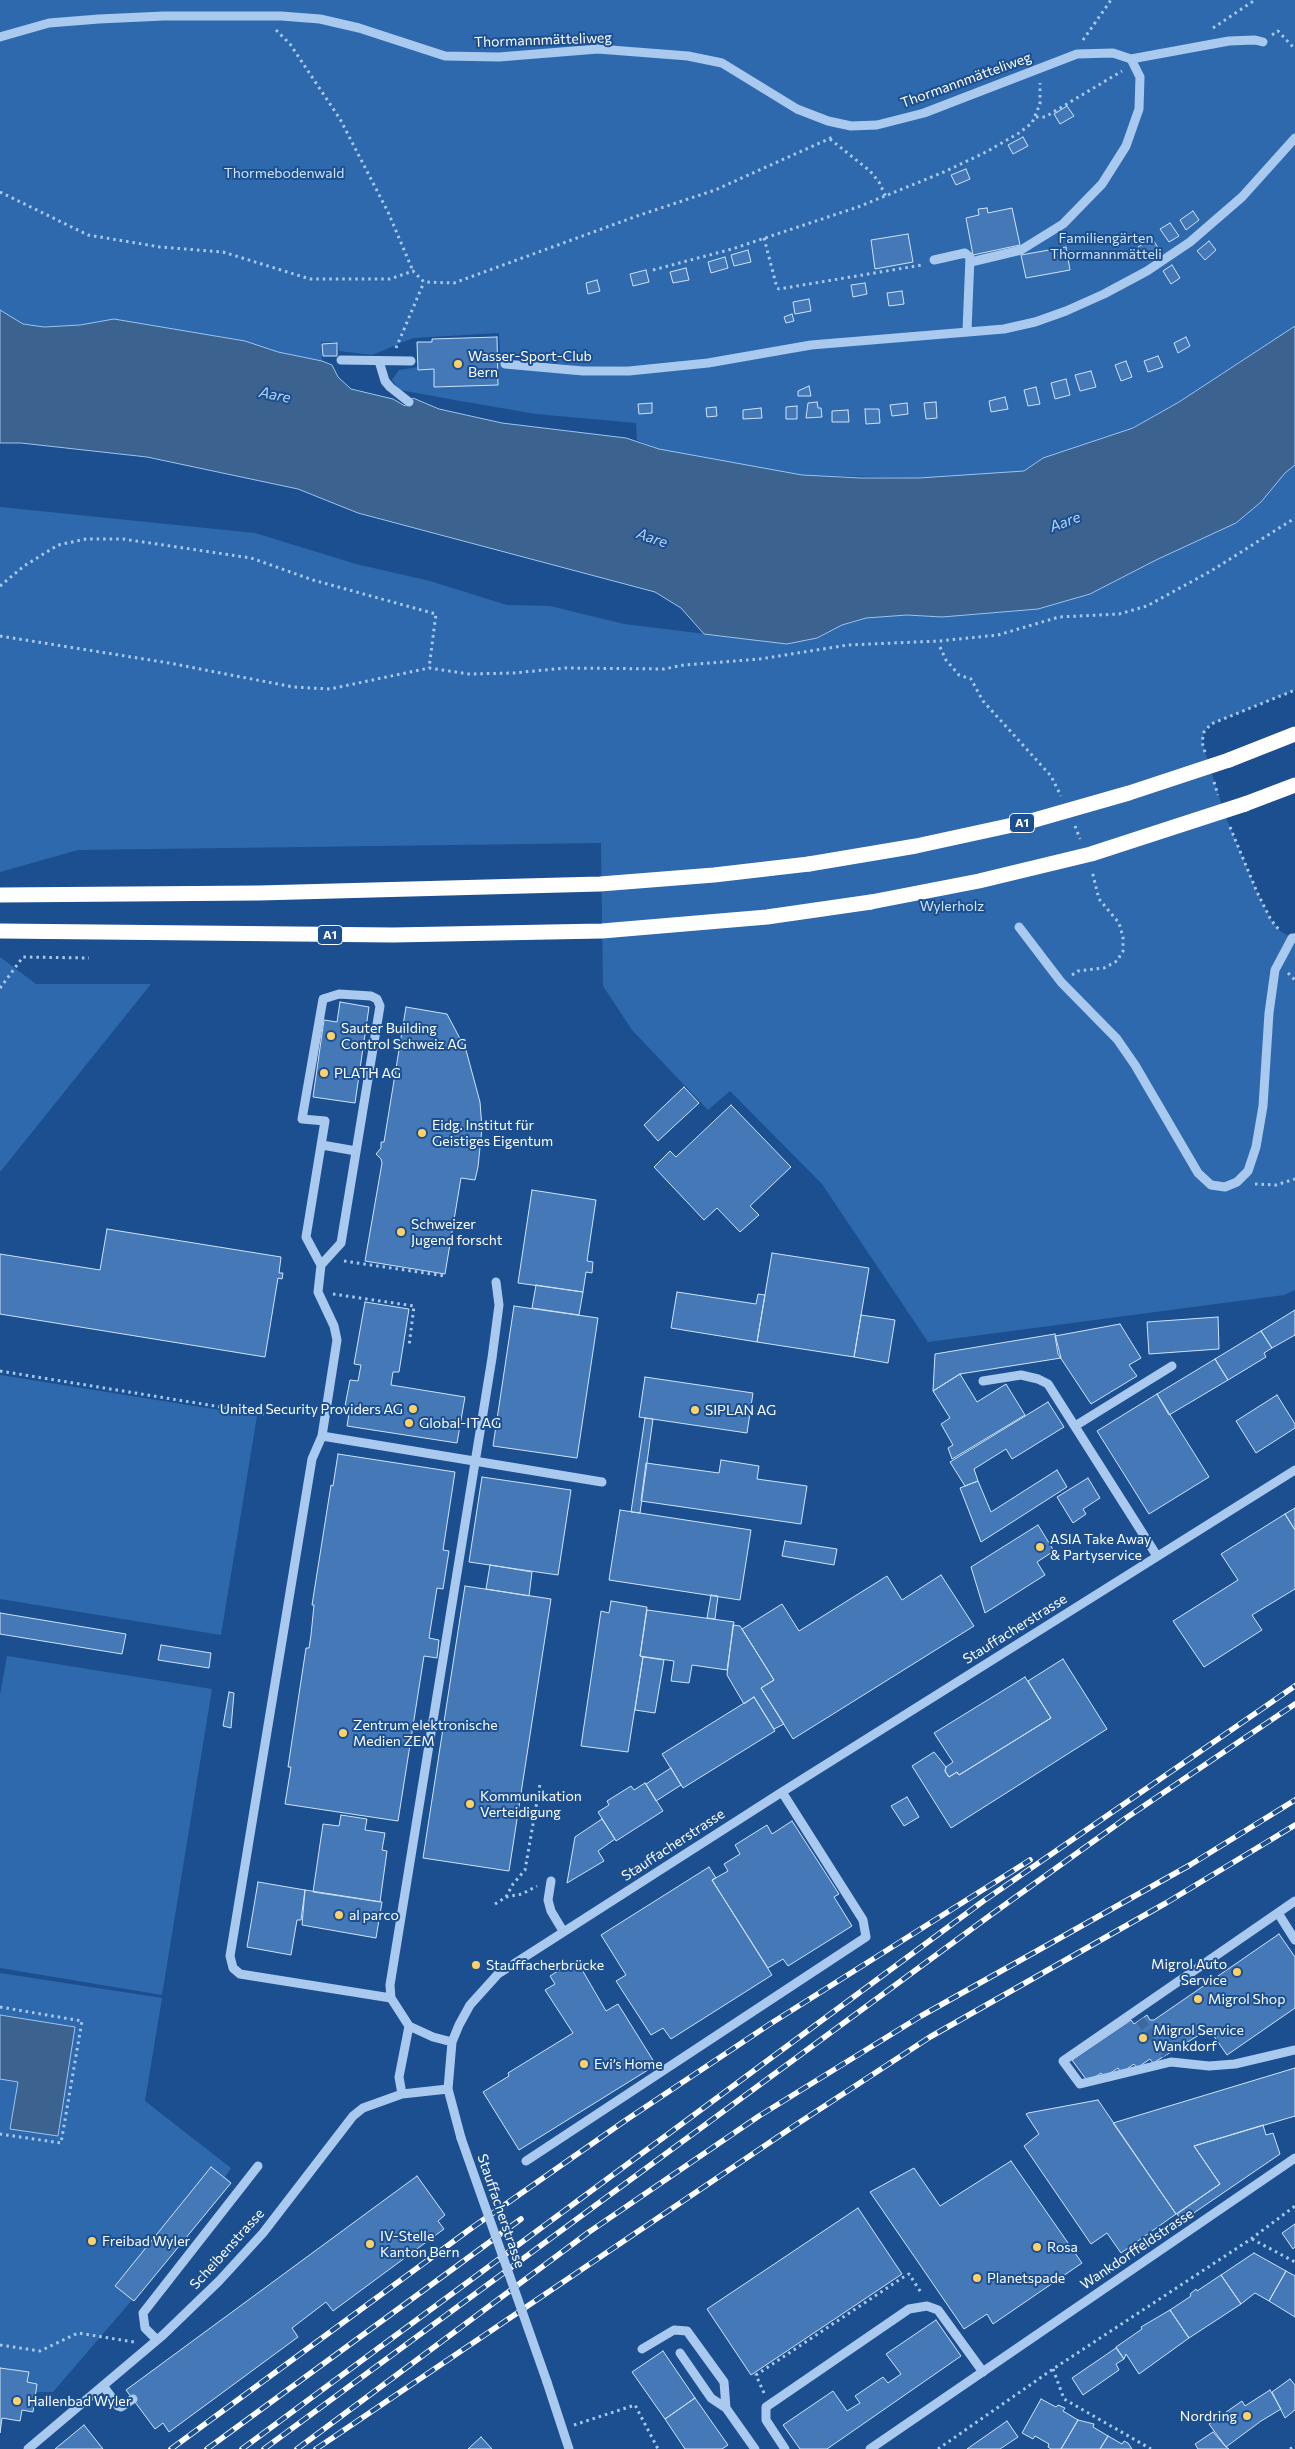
<!DOCTYPE html>
<html>
<head>
<meta charset="utf-8">
<style>
  body { margin:0 }
  canvas { display:block; background:#1b4f8f }
</style>
</head>
<body>
<canvas width="1295" height="2449"></canvas>
<script>
const g = document.querySelector('canvas').getContext('2d');
g.lineJoin = 'round';
function fillPath(path, color) { g.fillStyle = color; g.fill(path, 'evenodd'); }
const shape = rows => new Path2D(rows.map(r => 'M' + r).join(''));
function stroke(path, color, width, dash) { g.strokeStyle = color; g.lineWidth = width; g.lineCap = dash ? 'butt' : 'round'; g.setLineDash(dash || []); g.stroke(path); }
function label(font, color, halo, rows, align = 'center') {
  g.font = font + ' Commissioner,sans-serif'; g.lineWidth = 4; g.setLineDash([]); g.textBaseline = 'middle'; g.strokeStyle = halo; g.fillStyle = color; for (const [text, x, y, turn = 0] of rows) {
    g.save(); g.translate(x, y); g.rotate((+turn || 0) * Math.PI / 180); g.textAlign = isNaN(turn) ? turn : align; if (halo) g.strokeText(text, 0, 0); g.fillText(text, 0, 0); g.restore();
  }
}
const green = shape([
  [0,0,1295,0,1295,326,1179,402,1133,428,1043,458,1024,471,919,478,802,475,659,449,637,440,636,423,536,414,455,400,400,390,392,380,399,370,418,367,418,370,434,369,435,387,498,385,498,361,630,375,628,366,583,367,500,356,499,333,413,338,372,355,339,351,338,342,321,342,322,361,278,352,245,341,114,319,80,325,44,327,23,324,0,310],
  [1295,465,1295,690,1211,724,1204,732,1202,742,1225,815,1257,892,1271,920,1280,931,1292,938,1295,931,1295,1290,1284,1295,928,1342,822,1184,730,1091,708,1110,632,1030,603,986,601,843,78,850,0,872,0,507,255,533,356,564,430,581,507,605,550,606,624,624,787,644,817,638,842,625,866,618,907,615,942,617,1038,609,1090,594,1261,502,1285,473],
  [0,957,36,984,151,984,0,1172],
  [0,1375,257,1416,221,1635,0,1599],
  [7,1656,212,1689,162,1995,0,1968,0,1695],
  [0,1973,162,1998,145,2101,231,2168,225,2177,231,2182,134,2301,132,2300,53,2392,36,2392,37,2384,27,2382,28,2372,0,2368]
]);
const water = shape([
  [0,310,23,324,44,327,80,325,114,319,245,341,278,352,322,361,332,365,338,377,351,389,393,399,405,406,413,398,439,409,502,423,626,438,659,449,802,475,861,478,919,478,1024,471,1043,458,1133,428,1179,402,1295,326,1295,465,1285,473,1261,502,1236,523,1156,560,1090,594,1038,609,942,617,907,615,866,618,842,625,817,638,787,644,745,639,704,634,681,608,655,592,358,513,298,489,147,457,21,443,0,443,0,310],
  [0,2015,75,2027,58,2136,10,2129,18,2082,0,2079,0,2015]
]);
const building = shape([
  [1067,106,1074,116,1060,124,1054,114,1067,106],
  [1023,137,1028,146,1013,154,1008,145,1023,137],
  [966,169,970,179,956,185,951,175,966,169],
  [987,208,988,213,1012,208,1020,245,973,255,966,218,979,215,978,209,987,208],
  [1193,211,1199,220,1186,230,1180,220,1193,211],
  [1170,223,1179,236,1169,242,1160,229,1170,223],
  [908,234,913,262,875,269,871,240,908,234],
  [1152,238,1158,248,1145,257,1138,247,1152,238],
  [1209,241,1216,250,1205,260,1197,251,1209,241],
  [1066,247,1070,270,1026,278,1021,255,1066,247],
  [748,250,751,262,734,266,731,255,748,250],
  [725,257,728,268,711,273,708,262,725,257],
  [1172,265,1180,278,1171,284,1163,271,1172,265],
  [686,268,689,280,673,283,670,272,686,268],
  [646,270,649,282,633,286,630,274,646,270],
  [597,280,600,291,588,294,586,283,597,280],
  [865,283,867,294,853,297,851,285,865,283],
  [902,291,904,304,889,306,887,293,902,291],
  [809,299,811,311,795,314,793,302,809,299],
  [792,314,794,321,786,323,784,317,792,314],
  [497,337,498,385,434,387,434,369,418,370,417,342,432,342,432,339,497,337],
  [1186,337,1190,346,1178,353,1174,343,1186,337],
  [337,343,337,356,323,356,322,344,337,343],
  [1158,356,1163,367,1148,372,1144,361,1158,356],
  [1126,361,1132,377,1121,381,1115,365,1126,361],
  [1091,371,1096,387,1080,391,1075,375,1091,371],
  [1066,379,1070,395,1055,399,1051,383,1066,379],
  [809,386,811,396,798,396,798,391,809,386],
  [1036,387,1040,404,1028,406,1024,390,1036,387],
  [1005,397,1008,409,991,412,989,401,1005,397],
  [817,402,818,408,821,408,822,417,806,418,808,403,817,402],
  [936,402,937,418,926,419,924,403,936,402],
  [652,403,652,413,639,414,638,404,652,403],
  [907,403,908,414,892,416,890,405,907,403],
  [797,406,797,419,786,419,786,407,797,406],
  [716,407,717,416,707,417,706,408,716,407],
  [761,408,762,418,743,419,743,410,761,408],
  [865,409,879,409,880,423,866,424,865,409],
  [848,410,849,422,832,422,832,411,848,410],
  [340,1002,369,1007,355,1103,313,1097,324,1020,337,1022,340,1002],
  [406,1007,447,1014,466,1050,480,1102,482,1128,478,1167,475,1180,461,1178,445,1274,365,1261,382,1163,381,1159,376,1154,381,1148,381,1142,384,1142,406,1007],
  [684,1087,699,1103,658,1141,644,1125,684,1087],
  [731,1105,791,1167,750,1206,759,1215,740,1232,717,1208,704,1220,654,1167,670,1151,676,1157,731,1105],
  [532,1190,596,1200,587,1261,593,1262,592,1273,586,1272,583,1292,518,1283,532,1190],
  [107,1229,281,1257,279,1273,283,1273,282,1279,278,1278,265,1357,0,1314,0,1254,100,1270,107,1229],
  [772,1253,869,1268,854,1357,757,1342,772,1253],
  [536,1285,583,1292,579,1315,532,1308,536,1285],
  [677,1292,756,1304,758,1294,765,1295,757,1342,671,1328,677,1292],
  [365,1302,409,1309,399,1372,393,1372,391,1385,465,1397,457,1443,347,1426,350,1407,345,1406,350,1380,358,1381,361,1365,354,1364,365,1302],
  [514,1306,598,1318,577,1458,493,1446,514,1306],
  [1295,1310,1295,1335,1272,1348,1261,1331,1295,1310],
  [861,1315,895,1320,888,1363,854,1357,861,1315],
  [1218,1317,1219,1349,1149,1354,1147,1322,1218,1317],
  [1120,1324,1141,1358,1129,1365,1137,1376,1091,1404,1058,1354,1055,1336,1120,1324],
  [1261,1331,1272,1348,1264,1353,1266,1357,1228,1380,1215,1359,1261,1331],
  [1055,1334,1061,1358,960,1374,933,1391,935,1354,1055,1334],
  [1215,1359,1228,1380,1169,1415,1157,1394,1215,1359],
  [960,1374,977,1402,1006,1384,1025,1415,952,1459,948,1448,953,1445,941,1424,950,1418,933,1391,960,1374],
  [645,1377,753,1393,747,1433,639,1417,645,1377],
  [1157,1394,1209,1477,1149,1514,1097,1431,1157,1394],
  [1277,1395,1295,1424,1295,1428,1256,1453,1236,1421,1277,1395],
  [1048,1402,1064,1427,1012,1459,1006,1449,974,1469,978,1481,965,1486,950,1462,1048,1402],
  [645,1418,653,1419,640,1513,631,1512,645,1418],
  [338,1454,455,1472,443,1550,449,1551,443,1589,437,1588,429,1638,439,1640,437,1658,424,1656,398,1821,285,1804,291,1767,288,1767,306,1648,309,1648,311,1635,314,1605,312,1605,331,1485,333,1486,338,1454],
  [721,1460,759,1466,757,1479,807,1486,801,1524,641,1501,646,1463,719,1473,721,1460],
  [1057,1470,1067,1487,981,1542,960,1488,978,1481,991,1512,1057,1470],
  [482,1477,571,1490,558,1575,469,1562,482,1477],
  [1088,1478,1100,1498,1083,1509,1086,1514,1073,1523,1057,1497,1088,1478],
  [1295,1508,1295,1530,1285,1514,1295,1508],
  [620,1510,751,1530,740,1600,609,1580,620,1510],
  [1285,1514,1295,1530,1295,1589,1252,1615,1262,1630,1204,1667,1173,1621,1238,1580,1221,1554,1285,1514],
  [1038,1525,1054,1551,1037,1562,1045,1575,985,1613,971,1567,1038,1525],
  [785,1541,837,1549,834,1565,782,1556,785,1541],
  [490,1565,532,1572,529,1596,486,1589,490,1565],
  [941,1575,974,1626,793,1739,761,1688,774,1680,742,1629,782,1604,799,1631,887,1576,902,1600,941,1575],
  [465,1586,551,1599,509,1871,423,1858,465,1586],
  [711,1595,718,1596,715,1619,707,1618,711,1595],
  [611,1601,647,1607,640,1656,643,1657,628,1752,581,1746,601,1611,609,1613,611,1601],
  [647,1610,734,1622,727,1670,692,1665,689,1683,671,1681,674,1661,640,1656,647,1610],
  [0,1613,126,1634,122,1654,0,1634,0,1613],
  [733,1625,740,1626,774,1680,761,1688,784,1724,774,1729,754,1697,744,1704,727,1675,733,1625],
  [161,1645,211,1653,209,1668,158,1660,161,1645],
  [643,1657,664,1660,655,1713,635,1710,643,1657],
  [1063,1659,1107,1729,951,1828,912,1766,934,1752,946,1767,945,1771,949,1777,957,1772,959,1775,1051,1718,1028,1681,1063,1659],
  [1025,1677,1051,1718,959,1775,957,1772,949,1777,945,1771,946,1767,953,1762,934,1733,1025,1677],
  [229,1692,234,1693,231,1728,223,1726,229,1692],
  [754,1697,775,1731,683,1788,662,1754,754,1697],
  [671,1768,681,1785,656,1801,646,1784,671,1768],
  [645,1783,663,1811,616,1841,598,1812,609,1805,607,1801,631,1786,634,1790,645,1783],
  [907,1797,919,1817,904,1826,891,1806,907,1797],
  [341,1815,367,1819,365,1830,385,1833,382,1850,387,1851,380,1902,313,1892,323,1824,339,1826,341,1815],
  [602,1819,615,1839,598,1851,604,1861,567,1883,575,1837,602,1819],
  [792,1821,839,1894,834,1897,852,1926,788,1966,783,1959,768,1968,712,1880,728,1871,724,1864,740,1854,735,1845,767,1825,772,1834,792,1821],
  [709,1867,716,1878,712,1880,772,1975,671,2039,663,2028,651,2035,616,1981,626,1975,601,1935,709,1867],
  [258,1882,305,1890,301,1920,297,1920,291,1955,247,1947,258,1882],
  [305,1890,382,1902,376,1938,302,1925,305,1890],
  [1279,1934,1295,1957,1295,2008,1227,2055,1209,2029,1153,2063,1150,2059,1137,2068,1134,2064,1121,2073,1118,2068,1104,2077,1101,2073,1088,2082,1072,2060,1131,2020,1134,2024,1147,2015,1150,2020,1154,2020,1279,1934],
  [572,1962,577,1970,581,1968,606,2011,618,2004,656,2065,519,2150,483,2092,509,2076,508,2073,573,2033,545,1990,555,1984,550,1976,572,1962],
  [1295,2068,1295,2116,1194,2146,1220,2184,1176,2214,1113,2123,1295,2068],
  [1098,2100,1176,2214,1121,2253,1107,2233,1091,2244,1024,2146,1039,2134,1026,2114,1028,2113,1098,2100],
  [1263,2125,1266,2135,1273,2133,1280,2154,1182,2221,1177,2214,1220,2184,1194,2146,1263,2125],
  [1011,2161,1082,2263,993,2324,987,2314,964,2329,870,2192,914,2168,940,2206,1011,2161],
  [211,2167,231,2183,134,2301,115,2286,211,2167],
  [417,2176,445,2215,438,2221,444,2229,333,2311,326,2302,292,2328,298,2337,169,2432,163,2423,155,2429,126,2390,417,2176],
  [858,2208,902,2274,751,2375,707,2309,858,2208],
  [1295,2224,1295,2247,1293,2249,1282,2233,1295,2224],
  [1254,2253,1286,2271,1269,2301,1255,2293,1241,2304,1221,2275,1254,2253],
  [1286,2271,1295,2276,1295,2317,1269,2301,1286,2271],
  [1221,2275,1241,2304,1189,2338,1170,2310,1191,2296,1190,2294,1196,2289,1197,2291,1221,2275],
  [1170,2310,1189,2338,1139,2374,1126,2354,1124,2359,1116,2347,1142,2329,1141,2327,1170,2310],
  [936,2320,961,2356,827,2449,800,2449,783,2425,833,2391,847,2411,860,2403,855,2396,883,2377,888,2383,901,2374,886,2354,936,2320],
  [1116,2348,1124,2359,1116,2364,1119,2370,1083,2395,1072,2378,1116,2348],
  [663,2351,695,2398,665,2419,632,2372,663,2351],
  [0,2368,29,2372,27,2382,37,2384,33,2412,22,2410,20,2421,2,2418,0,2433,0,2368],
  [1290,2379,1295,2385,1295,2410,1285,2418,1272,2392,1290,2379],
  [1270,2390,1281,2409,1261,2421,1226,2447,1209,2424,1242,2401,1245,2406,1270,2390],
  [695,2398,728,2445,722,2449,685,2449,665,2419,695,2398],
  [1041,2399,1056,2407,1058,2405,1065,2408,1063,2411,1078,2420,1061,2449,1051,2449,1048,2447,1049,2444,1035,2436,1033,2439,1022,2433,1041,2399],
  [1078,2420,1094,2424,1093,2427,1108,2436,1100,2449,1061,2449,1078,2420],
  [1007,2421,1018,2437,1000,2449,967,2449,1007,2421],
  [84,2425,103,2449,55,2449,84,2425],
  [1213,2432,1226,2447,1229,2449,1198,2449,1195,2444,1213,2432],
  [1108,2436,1122,2444,1124,2441,1128,2443,1132,2449,1100,2449,1108,2436],
  [481,2437,492,2449,468,2449,481,2437]
]);
const minorTunnel = shape([
  [1140,2020,1166,2055]
]);
const path = shape([
  [1213,28,1255,0],
  [276,30,290,44,340,119,388,212,413,271],
  [1272,35,1278,31,1295,49],
  [1083,40,1111,0],
  [1036,117,1045,117,1122,71],
  [830,139,870,171,879,182,886,197],
  [0,192,88,235,160,247,223,252,310,279,390,279,413,271,424,282,454,283,637,216,715,190,833,137],
  [764,238,777,288,779,289,922,265],
  [653,270,732,249,858,207,944,172,986,152,1019,133,1032,123,1040,104,1040,83],
  [396,348,424,282],
  [0,586,24,566,58,545,86,539,123,539,251,558,313,580,436,614,429,668],
  [0,636,169,663,293,687,330,689,429,668,469,674,514,673,565,668,664,669,684,665,760,659,848,645,939,641,998,635,1059,617,1119,614,1147,606,1211,571,1295,518],
  [940,647,946,660,959,675,971,679,983,701,1051,776,1061,796],
  [1205,752,1202,742,1204,732,1211,724,1295,690],
  [1214,782,1218,795],
  [1075,826,1080,839],
  [1230,827,1257,892,1271,920,1280,931],
  [1288,973,1295,980],
  [1072,975,1078,971,1104,968,1117,961,1123,951,1123,937,1119,923,1099,899,1092,871],
  [0,988,23,957,89,958],
  [1255,1184,1276,1185,1295,1179],
  [344,1261,445,1276],
  [333,1294,414,1306,409,1346],
  [0,1371,264,1414],
  [506,1897,513,1884,525,1870,540,1784],
  [495,1904,506,1897,522,1894,537,1886],
  [0,2007,82,2021,61,2143,0,2134],
  [1252,2239,1295,2262],
  [0,2345,40,2351,78,2333,134,2342],
  [1053,2369,1064,2399,1151,2449],
  [764,2393,756,2375,902,2278,909,2274,922,2294],
  [574,2425,635,2405,658,2449],
  [938,2449,1053,2369,1251,2239,1295,2206],
  [1290,2449,1295,2446]
]);
const minor = shape([
  [0,37,49,23,99,19,164,16,281,16,320,19,359,28,445,56,499,57,598,49,688,56,722,63,797,109,828,121,851,126,877,125,924,113,1077,54,1113,53,1131,59,1140,77,1139,109,1126,146,1102,184,1063,224,1021,250,971,262],
  [1131,59,1229,41,1255,40,1263,42],
  [934,260,965,253,970,257,967,331],
  [341,360,411,361],
  [379,361,385,381,390,387,409,402],
  [505,364,583,371,629,371,708,363,811,345,1004,329,1035,322,1066,311,1104,294,1147,271,1190,242,1242,197,1295,138],
  [1019,927,1061,982,1117,1039,1135,1065,1198,1173,1211,1185,1225,1187,1237,1182,1248,1171,1256,1147,1263,1106,1269,1013,1275,970,1292,938,1295,938],
  [322,1145,356,1151],
  [321,1265,306,1237,325,1121,302,1119,323,999,339,994,371,996,377,999,380,1006,341,1243,321,1265,318,1292,334,1326,337,1340,322,1436,602,1482],
  [983,1381,1021,1375,1038,1379,1048,1384,1157,1556],
  [1075,1426,1172,1366],
  [322,1436,312,1459,230,1956,233,1968,240,1974,391,1998],
  [551,1881,548,1900,551,1911,563,1931],
  [1295,1901,1063,2061,1080,2084,1171,2062,1209,2066,1235,2064,1295,2050],
  [1278,1913,1295,1940],
  [452,2042,433,2037,409,2026,391,1998,390,1985,492,1358,499,1305,496,1282],
  [402,2094,399,2077,409,2026],
  [461,2138,448,2089,452,2042,459,2025,470,2005,498,1974,782,1792,1295,1470],
  [526,2161,866,1937,863,1920,782,1792],
  [157,2340,145,2328,143,2313,258,2166],
  [642,2349,674,2330,687,2331,724,2382,726,2408,755,2449],
  [680,2353,711,2398,726,2408],
  [547,2382,569,2449],
  [104,2387,118,2406,121,2407,133,2399],
  [28,2449,163,2335,219,2281,263,2233,353,2116,363,2108,402,2094,448,2089],
  [785,2449,766,2420,766,2407,909,2309,927,2306,938,2310,983,2372],
  [870,2449,1295,2158]
]);
const highway = shape([
  [1229,760,1295,734],
  [1245,804,1295,785],
  [0,895,259,893,600,884,714,875,809,864],
  [0,931,393,935,602,931,767,917,871,902]
]);
const rail = shape([
  [171,2449,473,2227,626,2120,770,2024,1030,1860],
  [207,2449,521,2219],
  [242,2449,982,1902,1295,1686],
  [264,2449,992,1914,1126,1818,1295,1704],
  [297,2449,589,2232,759,2116,921,2016,1190,1865,1295,1800],
  [316,2449,794,2126,930,2037,1166,1903,1295,1825]
]);
const minorBridge = shape([
  [461,2138,547,2382]
]);
const highwayBridge = shape([
  [809,864,916,846,1031,821,1129,793,1229,760],
  [871,902,979,881,1091,854,1245,804]
]);
const markers = [
  [458,364,5,"#ffd166"],
  [331,1036,5,"#ffd166"],
  [324,1073,5,"#ffd166"],
  [422,1133,5,"#ffd166"],
  [401,1232,5,"#ffd166"],
  [413,1409,5,"#ffd166"],
  [695,1410,5,"#ffd166"],
  [409,1423,5,"#ffd166"],
  [1040,1547,5,"#ffd166"],
  [343,1733,5,"#ffd166"],
  [470,1804,5,"#ffd166"],
  [339,1915,5,"#ffd166"],
  [476,1965,5,"#ffd166"],
  [1237,1972,5,"#ffd166"],
  [1198,1999,5,"#ffd166"],
  [1143,2038,5,"#ffd166"],
  [584,2064,5,"#ffd166"],
  [92,2241,5,"#ffd166"],
  [370,2244,5,"#ffd166"],
  [1037,2247,5,"#ffd166"],
  [977,2278,5,"#ffd166"],
  [17,2401,5,"#ffd166"],
  [1247,2416,5,"#ffd166"]
];
const shields = [
  [1022,823,25],
  [330,935,25]
];
const shieldNames = [
  ["A1",1022,823],
  ["A1",330,935]
];
const streetNames = [
  ["Thormannmätteliweg",543,40,-2],
  ["Thormannmätteliweg",966,80,-20],
  ["Stauffacherstrasse",1015,1629,-32],
  ["Stauffacherstrasse",673,1845,-33],
  ["Stauffacherstrasse",501,2211,71],
  ["Scheibenstrasse",227,2249,-48],
  ["Wankdorffeldstrasse",1137,2249,-34]
];
const parkNames = [
  ["Thormebodenwald",284,173],
  ["Familiengärten",1106,238],
  ["Thormannmätteli",1106,254],
  ["Wylerholz",952,906]
];
const poiNames = [
  ["Wasser-Sport-Club",468,356],
  ["Bern",468,372],
  ["Sauter Building",341,1028],
  ["Control Schweiz AG",341,1044],
  ["PLATH AG",334,1073],
  ["Eidg. Institut für",432,1125],
  ["Geistiges Eigentum",432,1141],
  ["Schweizer",411,1224],
  ["Jugend forscht",411,1240],
  ["United Security Providers AG",403,1409,"right"],
  ["SIPLAN AG",705,1410],
  ["Global-IT AG",419,1423],
  ["ASIA Take Away",1050,1539],
  ["& Partyservice",1050,1555],
  ["Zentrum elektronische",353,1725],
  ["Medien ZEM",353,1741],
  ["Kommunikation",480,1796],
  ["Verteidigung",480,1812],
  ["al parco",349,1915],
  ["Migrol Auto",1227,1964,"right"],
  ["Service",1227,1980,"right"],
  ["Stauffacherbrücke",486,1965],
  ["Migrol Shop",1208,1999],
  ["Migrol Service",1153,2030],
  ["Wankdorf",1153,2046],
  ["Evi’s Home",594,2064],
  ["IV-Stelle",380,2236],
  ["Kanton Bern",380,2252],
  ["Freibad Wyler",102,2241],
  ["Rosa",1047,2247],
  ["Planetspade",987,2278],
  ["Hallenbad Wyler",27,2401],
  ["Nordring",1237,2416,"right"]
];
const waterNames = [
  ["Aare",275,395,11],
  ["Aare",1065,522,-21],
  ["Aare",652,538,18]
];
fillPath(green, '#2e69ad');
fillPath(water, '#3c6290');
stroke(water, '#9cc4f0', 1);
fillPath(building, '#4478b7');
stroke(building, '#cfe3fa', 1);
stroke(minorTunnel, '#3d69a0', 9, [9, 4.5]);
stroke(path, '#a9c9ee', 3, [2.5, 4]);
stroke(minor, '#a9c9ee', 9);
stroke(highway, '#fff', 15);
stroke(rail, '#fff', 5.5);
stroke(rail, '#1b4f8f', 4, [11]);
stroke(minorBridge, '#a9c9ee', 9);
stroke(highwayBridge, '#fff', 15);
for (const [x, y, r, color] of markers) { const dot = new Path2D(); dot.arc(x, y, r, 0, 2 * Math.PI); g.fillStyle = color; g.fill(dot); stroke(dot, '#1b4f8f', 2); }
for (const [x, y, w] of shields) { const box = new Path2D(); box.roundRect(x - w / 2, y - 9.5, w, 19, 4); g.fillStyle = '#1b4f8f'; g.fill(box); stroke(box, '#fff', 1); }
label('bold 12px', '#fff', null, shieldNames);
label('14px', '#fff', '#1b4f8f', streetNames);
label('14px', '#cfe3fa', '#1b4f8f', parkNames);
label('14px', '#fff', '#1b4f8f', poiNames, 'left');
label('italic 15px', '#b5d3f5', '#1b4f8f', waterNames);
</script>
</body>
</html>
